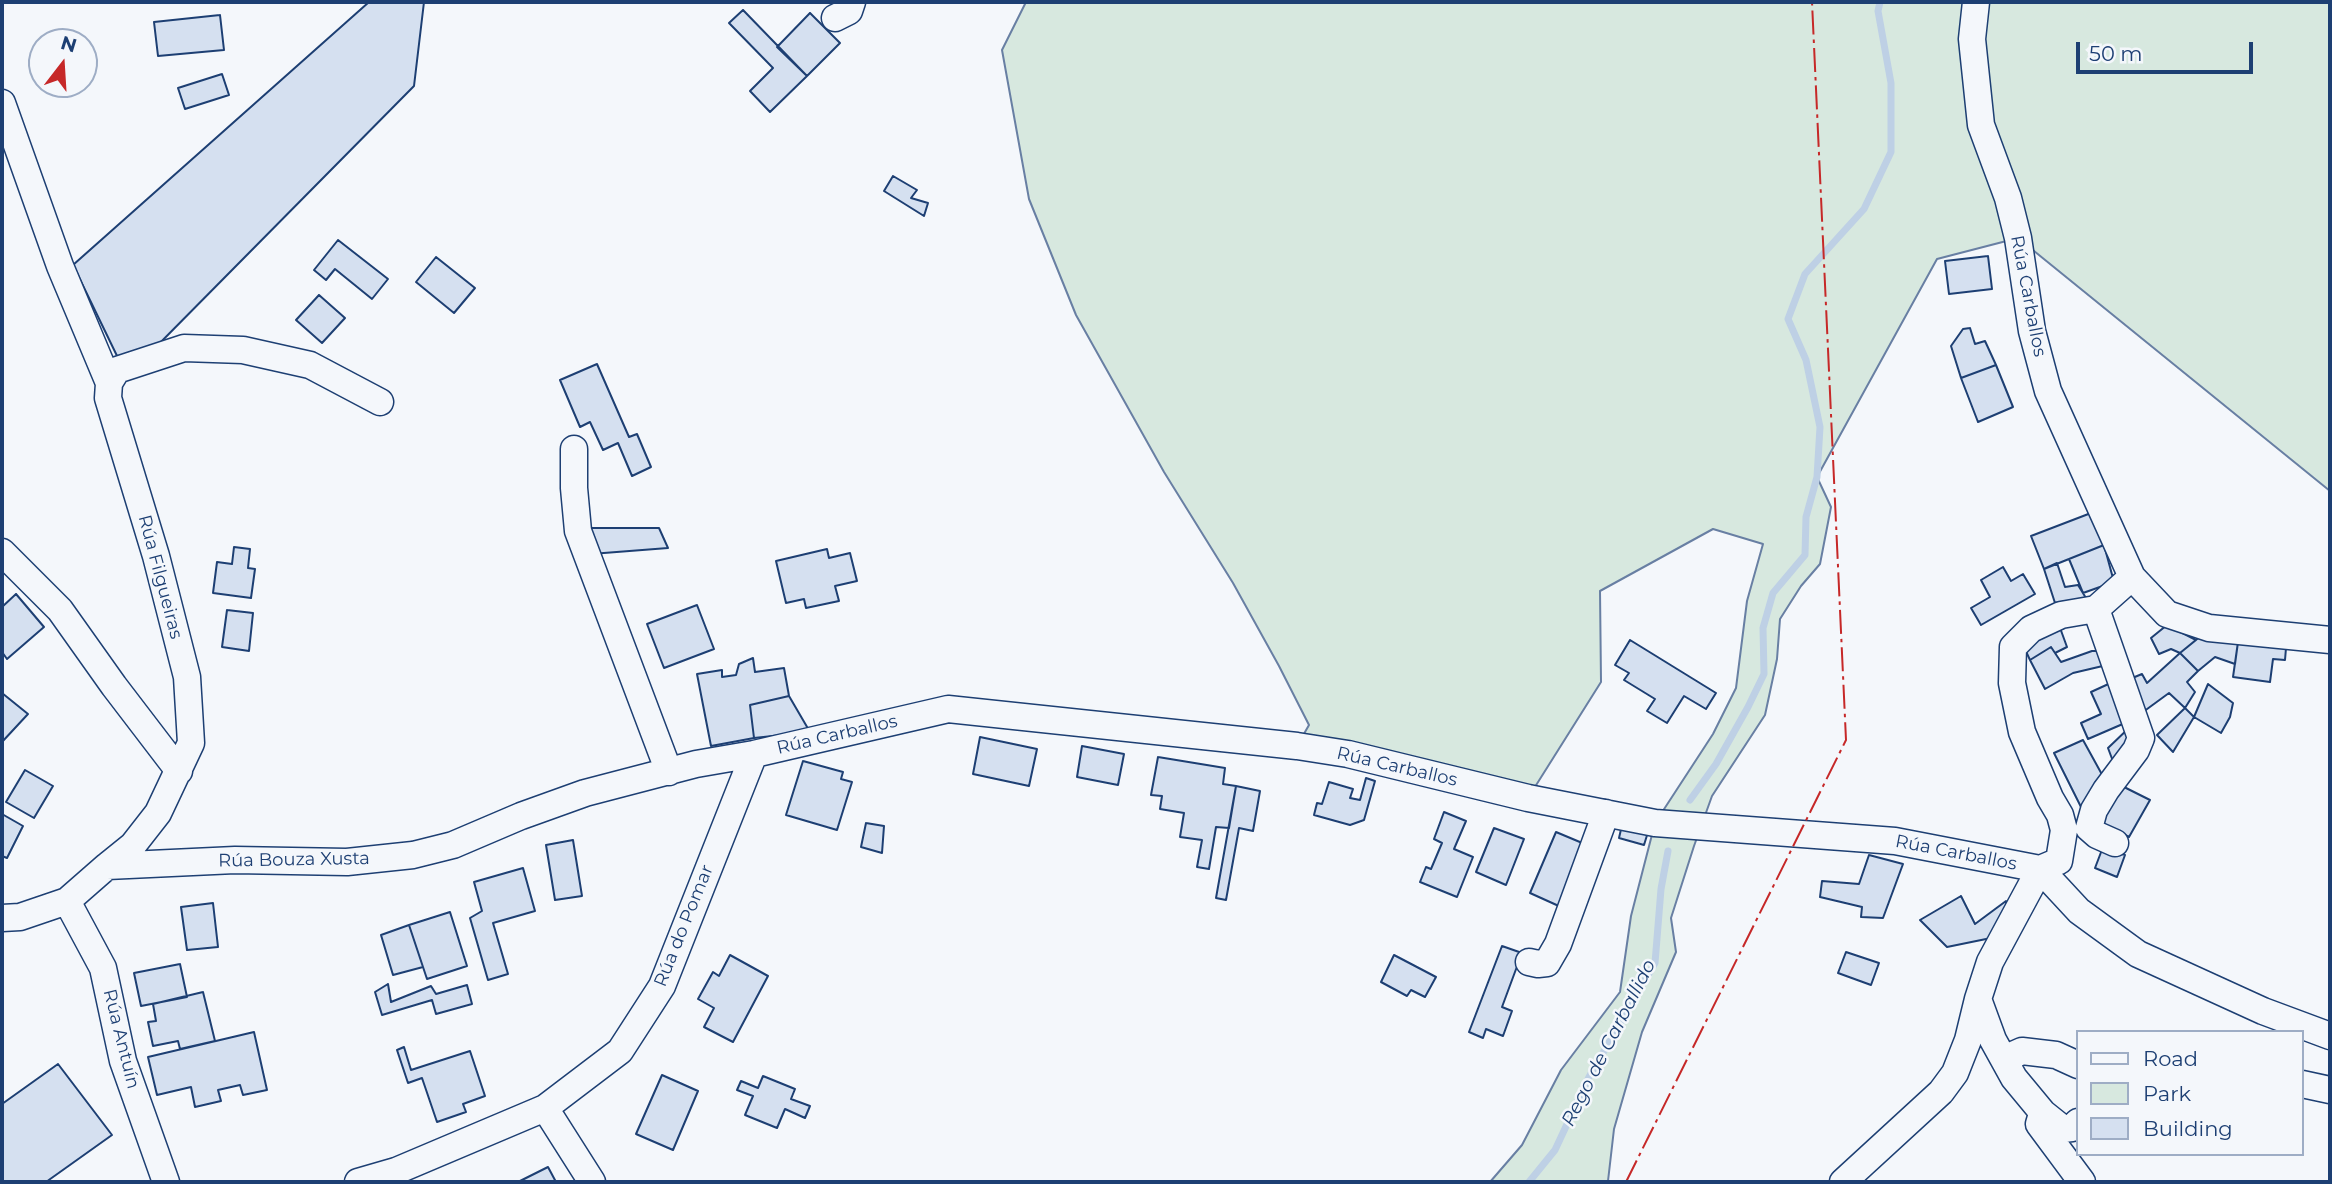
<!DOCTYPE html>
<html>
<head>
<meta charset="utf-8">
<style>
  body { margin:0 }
  #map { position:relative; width:2332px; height:1184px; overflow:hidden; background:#f4f7fb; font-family:Montserrat,sans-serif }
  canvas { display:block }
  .frame { position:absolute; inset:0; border:4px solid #1d3f73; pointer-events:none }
  .legend { position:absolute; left:2076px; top:1030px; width:228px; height:126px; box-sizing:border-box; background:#f4f7fb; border:2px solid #9eadc5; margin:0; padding:9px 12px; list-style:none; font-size:21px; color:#1d3f73 }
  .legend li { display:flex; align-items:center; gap:14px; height:35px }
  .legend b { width:35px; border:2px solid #9eadc5 }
  .north { position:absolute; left:28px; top:28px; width:70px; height:70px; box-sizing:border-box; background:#f4f7fb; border:2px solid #9eadc5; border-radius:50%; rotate:17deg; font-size:19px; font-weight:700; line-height:28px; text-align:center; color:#1d3f73 }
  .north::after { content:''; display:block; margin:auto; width:24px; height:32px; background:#c62828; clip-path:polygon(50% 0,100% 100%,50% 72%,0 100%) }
  .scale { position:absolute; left:2076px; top:42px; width:177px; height:32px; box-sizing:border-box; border:4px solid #1d3f73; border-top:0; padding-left:9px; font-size:21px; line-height:24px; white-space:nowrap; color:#1d3f73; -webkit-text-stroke:5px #f4f7fb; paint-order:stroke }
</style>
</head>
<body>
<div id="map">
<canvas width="2332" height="1184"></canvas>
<div class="frame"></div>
<ul class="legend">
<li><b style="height:9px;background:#f4f7fb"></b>Road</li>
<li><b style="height:19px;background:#d7e8df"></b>Park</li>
<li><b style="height:19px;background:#d5e0f0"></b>Building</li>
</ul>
<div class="north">N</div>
<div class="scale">50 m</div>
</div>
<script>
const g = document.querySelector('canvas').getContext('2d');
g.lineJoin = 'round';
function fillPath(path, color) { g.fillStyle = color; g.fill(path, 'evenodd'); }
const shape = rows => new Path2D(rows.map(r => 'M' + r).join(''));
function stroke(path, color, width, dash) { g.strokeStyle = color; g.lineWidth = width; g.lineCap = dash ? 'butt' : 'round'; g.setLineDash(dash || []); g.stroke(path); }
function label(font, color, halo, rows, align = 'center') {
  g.font = font + ' Montserrat,sans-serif'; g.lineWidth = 5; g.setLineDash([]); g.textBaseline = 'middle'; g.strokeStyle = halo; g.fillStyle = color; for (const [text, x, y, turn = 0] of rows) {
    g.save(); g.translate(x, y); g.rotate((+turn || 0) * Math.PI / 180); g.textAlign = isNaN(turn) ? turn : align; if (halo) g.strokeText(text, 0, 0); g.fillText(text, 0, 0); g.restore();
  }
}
const green = shape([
  [1026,2,2330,2,2330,491,2018,238,1937,259,1817,477,1831,507,1820,564,1801,586,1780,619,1777,659,1765,715,1712,796,1694,846,1671,918,1676,952,1642,1032,1614,1129,1608,1181,1490,1182,1522,1145,1561,1070,1620,992,1631,916,1655,823,1713,734,1736,688,1747,601,1763,544,1713,529,1600,591,1601,682,1528,798,1297,746,1309,725,1279,666,1233,583,1164,472,1076,315,1029,199,1002,50,1026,2]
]);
const stream = shape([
  [1690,800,1716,764,1748,707,1764,674,1763,628,1773,593,1805,555,1806,517,1817,477,1820,427,1806,360,1788,319,1805,274,1864,209,1891,152,1891,83,1878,11,1880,2],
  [1529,1182,1555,1150,1589,1077,1655,963,1661,889,1668,851]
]);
const building = shape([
  [369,2,424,2,414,86,149,354,119,360,73,265,369,2],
  [743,10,807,76,770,112,750,91,773,68,729,23,743,10],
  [810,13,840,43,807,76,777,47,810,13],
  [220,15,224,50,158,56,154,22,220,15],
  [222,74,229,95,185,109,178,88,222,74],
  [893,176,917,190,911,198,928,203,924,216,884,191,893,176],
  [338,240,388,279,372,299,335,269,326,280,314,270,338,240],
  [1988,256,1992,289,1949,294,1945,261,1988,256],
  [436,257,475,288,454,313,416,282,436,257],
  [319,295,345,318,322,343,296,320,319,295],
  [1970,328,1975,344,1985,341,1996,365,1961,378,1951,346,1963,329,1970,328],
  [597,364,629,437,637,434,651,467,632,476,618,443,603,450,590,422,580,427,560,380,597,364],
  [1996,365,2013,407,1978,422,1961,378,1996,365],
  [2091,513,2104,545,2044,569,2031,536,2091,513],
  [585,528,659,528,668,548,591,554,585,528],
  [2104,545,2114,582,2083,593,2069,559,2104,545],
  [234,547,250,549,248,568,255,569,251,598,213,593,217,562,232,564,234,547],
  [827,549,829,558,850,553,857,581,835,586,839,601,806,608,804,599,786,603,776,561,827,549],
  [2057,563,2065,587,2078,585,2086,598,2055,603,2044,569,2057,563],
  [2003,567,2011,581,2023,574,2035,594,1981,625,1971,608,1990,597,1981,580,2003,567],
  [16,594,44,627,7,659,2,652,2,607,16,594],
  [697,605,714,649,664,668,647,624,697,605],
  [227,610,253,613,249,651,222,647,227,610],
  [2059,625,2067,647,2055,653,2051,647,2030,660,2023,645,2059,625],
  [2167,625,2196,640,2180,653,2171,649,2159,654,2151,638,2167,625],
  [2202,635,2238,642,2235,664,2215,657,2198,671,2180,653,2202,635],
  [1630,640,1716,693,1706,709,1684,696,1667,723,1647,711,1655,699,1624,680,1629,673,1615,665,1630,640],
  [2238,642,2286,648,2285,660,2273,659,2270,682,2233,677,2238,642],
  [2051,647,2061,662,2092,651,2104,651,2107,665,2073,673,2045,689,2030,660,2051,647],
  [2180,653,2198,671,2187,682,2195,692,2185,708,2169,693,2143,712,2125,681,2142,674,2147,683,2180,653],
  [753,658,755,672,784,668,789,696,750,705,754,738,711,746,697,674,722,670,722,677,736,675,739,664,753,658],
  [2115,681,2132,720,2088,739,2081,723,2101,714,2091,692,2115,681],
  [2208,684,2233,703,2230,717,2221,733,2194,717,2208,684],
  [2,693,28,714,2,742,2,693],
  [789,696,810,732,754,738,750,705,789,696],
  [2185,708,2194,717,2173,752,2157,735,2185,708],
  [2131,726,2130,747,2114,764,2108,748,2131,726],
  [980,737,1037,749,1029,786,973,774,980,737],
  [2083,740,2105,780,2083,811,2054,753,2083,740],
  [1082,746,1124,754,1118,785,1077,777,1082,746],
  [1158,757,1225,768,1223,784,1236,786,1229,828,1216,827,1209,869,1197,867,1202,840,1180,837,1184,813,1160,809,1162,796,1151,795,1158,757],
  [803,761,843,772,841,779,852,782,837,830,786,815,803,761],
  [25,770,53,786,34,818,6,802,25,770],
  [1366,778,1375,781,1364,820,1350,825,1314,815,1317,803,1322,804,1329,782,1353,789,1350,798,1360,800,1366,778],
  [2118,784,2150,800,2129,837,2098,821,2118,784],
  [1236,786,1260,791,1253,831,1239,828,1226,900,1216,898,1236,786],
  [1444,812,1466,821,1454,849,1473,857,1457,897,1420,882,1426,867,1431,869,1442,843,1434,839,1444,812],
  [2,814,23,826,7,858,2,856,2,814],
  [866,823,884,826,882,853,861,847,866,823],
  [1622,825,1648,832,1644,845,1619,838,1622,825],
  [1494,828,1524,839,1506,885,1476,872,1494,828],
  [1556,832,1587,845,1561,907,1530,893,1556,832],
  [573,840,582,896,555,900,546,845,573,840],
  [2103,847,2125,855,2117,877,2095,868,2103,847],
  [1869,855,1903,864,1883,918,1861,917,1862,907,1820,897,1822,881,1859,884,1869,855],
  [523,868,535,911,493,923,508,974,488,980,470,918,482,911,474,882,523,868],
  [1961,896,1975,924,2006,901,2008,912,1991,938,1947,947,1920,920,1961,896],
  [213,903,218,947,187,950,181,907,213,903],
  [450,912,467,966,427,979,409,925,450,912],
  [409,925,423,967,393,975,381,935,409,925],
  [1502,946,1522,953,1502,1007,1512,1011,1503,1036,1486,1029,1483,1038,1469,1032,1502,946],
  [1846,952,1879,963,1871,985,1838,973,1846,952],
  [730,955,768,976,733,1042,704,1027,714,1008,698,999,713,972,719,976,730,955],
  [1394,955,1436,977,1425,997,1411,990,1407,996,1381,982,1394,955],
  [180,964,187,997,141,1006,134,973,180,964],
  [388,984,391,1002,431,986,436,994,467,985,472,1004,436,1014,432,1000,382,1015,375,992,388,984],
  [203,992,215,1041,180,1049,178,1041,153,1046,148,1022,156,1021,153,1004,203,992],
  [254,1032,267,1090,243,1095,240,1085,218,1090,221,1101,195,1107,191,1087,157,1095,148,1057,254,1032],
  [404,1047,411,1070,470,1051,485,1096,463,1104,466,1112,437,1122,422,1078,408,1083,397,1050,404,1047],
  [58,1064,112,1135,46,1182,2,1182,2,1104,58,1064],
  [662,1075,698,1091,673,1150,636,1134,662,1075],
  [763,1076,795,1089,791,1099,810,1106,805,1118,785,1109,777,1128,745,1115,753,1096,737,1090,741,1081,758,1088,763,1076],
  [548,1167,556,1182,518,1182,548,1167]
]);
const minor = shape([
  [1976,2,1972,39,1981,125,2008,198,2018,238,2032,331,2048,391,2132,577,2167,614,2209,628,2330,640],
  [835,18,849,11,852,2],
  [2,103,60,266,109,383,108,398,156,556,187,677,191,743,158,813,133,845,107,866],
  [109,383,117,370,184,348,243,350,310,365,380,402],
  [574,449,574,488,578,531,669,772],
  [2,552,60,610,114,686,179,771],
  [2096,609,2141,738,2136,750,2106,790,2094,810,2089,828,2097,835,2115,843],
  [67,901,103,968,123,1061,166,1182],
  [2,918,20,917,67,901,107,866,235,860,347,862,413,855,453,845,521,816,585,793,696,764,754,754,948,709,1297,746,1348,754,1528,798,1655,823,1895,841,2040,869,2079,911,2138,954,2263,1011,2330,1036],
  [1529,962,1538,964,1547,963,1558,944,1606,813],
  [1978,999,1993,1040,2014,1078,2043,1113,2063,1129,2072,1128,2078,1122],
  [2004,1059,2022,1051,2056,1055,2078,1065],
  [2302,1084,2330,1090],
  [545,1108,592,1182],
  [2042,1114,2039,1124,2082,1182],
  [358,1182,396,1171,545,1108,620,1051,662,986,754,754],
  [1843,1182,1941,1092,1955,1073,1968,1040,1978,999,1990,962,2040,869,2059,861,2064,830,2060,815,2050,798,2022,732,2012,683,2013,647,2031,629,2061,615,2096,609,2132,577]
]);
const power = shape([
  [1626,1182,1846,740,1812,2]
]);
const streetNames = [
  ["Rúa Carballos",2028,296,79],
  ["Rúa Filgueiras",160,577,75],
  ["Rúa Carballos",837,735,-13],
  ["Rúa Carballos",1397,767,13],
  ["Rúa Carballos",1956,853,11],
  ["Rúa Bouza Xusta",294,860,-1],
  ["Rúa do Pomar",684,926,-68],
  ["Rúa Antuín",121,1039,76]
];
const waterNames = [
  ["Rego de Carballido",1609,1043,-63]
];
fillPath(green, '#d7e8df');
stroke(green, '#687fa3', 2);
stroke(stream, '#bed0e5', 7);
fillPath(building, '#d5e0f0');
stroke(building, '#1d3f73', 2);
stroke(minor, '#1d3f73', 29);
stroke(minor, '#f4f7fb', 26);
stroke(power, '#c62828', 2, [24, 5, 3.5, 5]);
label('18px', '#1d3f73', '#f4f7fb', streetNames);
label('italic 19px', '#1d3f73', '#f4f7fb', waterNames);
</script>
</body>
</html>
